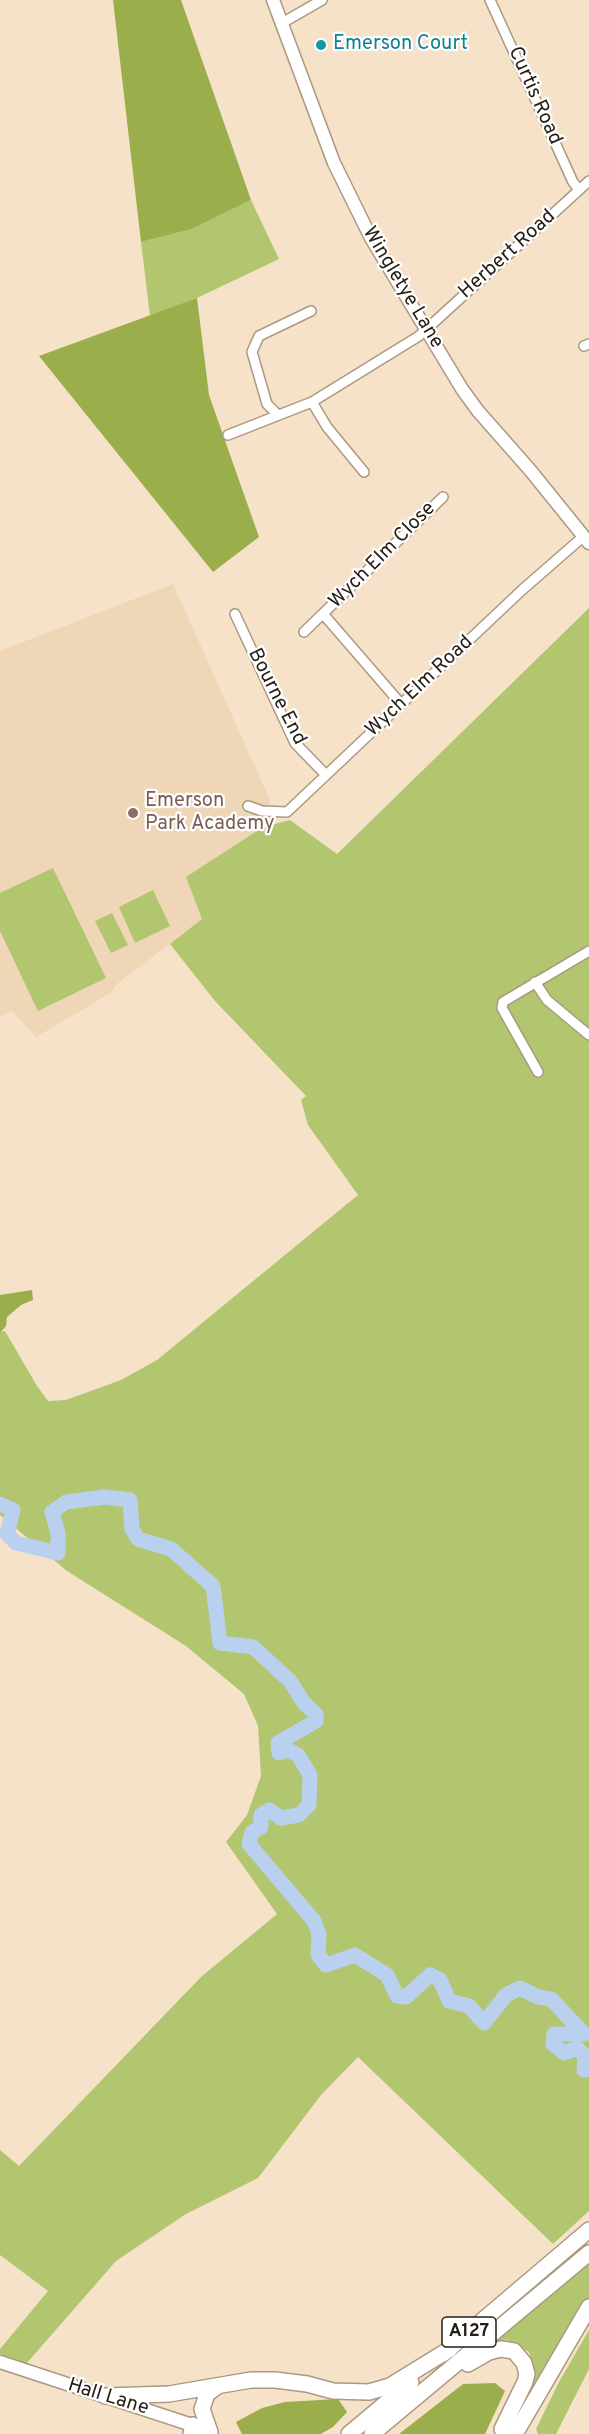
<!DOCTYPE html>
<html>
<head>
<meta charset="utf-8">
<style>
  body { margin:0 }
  canvas { display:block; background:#f6e2c8 }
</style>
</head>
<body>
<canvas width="589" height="2434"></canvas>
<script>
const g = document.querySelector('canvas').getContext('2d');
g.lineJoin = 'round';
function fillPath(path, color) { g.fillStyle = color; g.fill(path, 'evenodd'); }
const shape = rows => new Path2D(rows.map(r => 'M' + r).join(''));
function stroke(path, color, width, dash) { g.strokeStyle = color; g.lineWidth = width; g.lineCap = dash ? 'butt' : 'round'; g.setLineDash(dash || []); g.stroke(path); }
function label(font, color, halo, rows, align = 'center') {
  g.font = font + ' Overpass,sans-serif'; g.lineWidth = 4.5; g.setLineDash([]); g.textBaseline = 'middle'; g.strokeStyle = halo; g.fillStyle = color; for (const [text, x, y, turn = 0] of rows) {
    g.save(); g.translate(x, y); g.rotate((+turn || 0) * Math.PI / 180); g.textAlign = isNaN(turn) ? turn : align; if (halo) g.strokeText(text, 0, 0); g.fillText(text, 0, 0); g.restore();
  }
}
const built = shape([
  [173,584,270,800,263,827,186,877,203,919,118,983,111,993,36,1037,12,1011,0,1017,0,651]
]);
const green = shape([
  [251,200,279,259,197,298,150,316,141,242,192,229],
  [589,608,589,2211,553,2244,358,2057,321,2095,258,2178,186,2214,116,2261,26,2364,0,2354,0,2349,48,2291,0,2255,0,2150,19,2166,201,1977,277,1914,226,1842,247,1815,261,1776,258,1726,244,1694,186,1646,67,1571,0,1515,0,1332,5,1331,37,1386,48,1401,66,1400,121,1380,157,1360,358,1195,308,1125,301,1100,306,1096,215,1001,170,944,202,919,186,877,263,827,290,820,337,854],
  [53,868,106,978,38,1011,0,931,0,893],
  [153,890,170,926,135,943,119,907],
  [112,913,128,945,111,953,95,921],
  [589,2260,589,2299,527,2405,535,2379,529,2352,507,2340,485,2346],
  [589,2330,589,2369,556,2434,538,2434,536,2429,559,2382]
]);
const forest = shape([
  [113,0,181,0,251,200,192,229,141,242],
  [197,298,209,395,259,537,213,572,39,356],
  [32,1290,33,1300,21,1305,7,1317,6,1326,0,1333,0,1295],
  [495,2383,505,2391,485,2434,399,2434,463,2384],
  [338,2399,347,2412,333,2427,321,2434,242,2434,236,2422,262,2408,285,2402]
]);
const river = shape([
  [0,1504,13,1510,7,1534,16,1543,58,1553,58,1533,52,1512,66,1502,104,1497,130,1500,132,1529,138,1539,171,1549,213,1586,220,1643,253,1647,290,1681,304,1703,316,1714,316,1721,278,1743,279,1753,288,1750,298,1755,310,1775,309,1805,299,1815,281,1818,269,1810,261,1815,261,1827,252,1832,249,1844,314,1921,319,1934,318,1955,326,1965,355,1955,387,1975,397,1996,406,1997,430,1975,440,1980,449,2001,469,2006,484,2023,506,1995,520,1988,538,1997,551,1999,584,2034,554,2034,553,2044,564,2053,577,2048,585,2056,584,2070,589,2069]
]);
const minor = shape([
  [490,0,573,182,579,190],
  [282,23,322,0],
  [584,346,589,344],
  [312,402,327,427,364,472],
  [278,415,267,404,252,352,259,336,311,311],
  [228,435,312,402,419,336,589,181],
  [235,614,295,743,326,775],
  [324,615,401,704],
  [304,632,443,497],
  [248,806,262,811,287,812,522,590,584,536],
  [535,982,547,1000,589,1035],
  [538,1072,502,1008,503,1002,589,951]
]);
const tertiary = shape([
  [273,0,334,163,371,238,462,389,478,411,530,470,589,543],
  [0,2362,201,2428]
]);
const trunk = shape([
  [443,2354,589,2230],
  [468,2364,489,2352,501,2349,514,2351,524,2363,527,2374,525,2382,502,2429],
  [105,2396,169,2394,251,2380,275,2380,307,2384,333,2391,369,2392,390,2386,450,2349],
  [210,2432,202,2409,207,2394,218,2386],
  [191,2434,193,2425],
  [349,2434,411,2382],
  [372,2434,589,2253],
  [515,2434,589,2307]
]);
const markers = [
  [321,45,6,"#0f9aa8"],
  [133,813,6,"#8d6e63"]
];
const shields = [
  [469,2332,54]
];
const shieldNames = [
  ["A127",469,2332]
];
const cultureNames = [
  ["Emerson Court",333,45]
];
const streetNames = [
  ["Curtis Road",534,96,66],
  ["Herbert Road",508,255,-42],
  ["Wingletye Lane",402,288,59],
  ["Wych Elm Close",383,556,-45],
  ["Wych Elm Road",420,687,-43],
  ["Bourne End",276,697,63],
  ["Hall Lane",108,2398,17]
];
const educationNames = [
  ["Emerson",145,802],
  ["Park Academy",145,825]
];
fillPath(built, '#efd6b7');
fillPath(green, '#b2c670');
fillPath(forest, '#9aae4c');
stroke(river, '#b9d0ef', 15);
stroke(minor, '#ac9981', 12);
stroke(tertiary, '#ac9981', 15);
stroke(trunk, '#ac9981', 18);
stroke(minor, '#fff', 9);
stroke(tertiary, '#fff', 12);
stroke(trunk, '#fff', 15);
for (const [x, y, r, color] of markers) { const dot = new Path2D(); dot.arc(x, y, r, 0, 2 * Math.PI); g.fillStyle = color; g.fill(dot); stroke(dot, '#fff', 2); }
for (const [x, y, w] of shields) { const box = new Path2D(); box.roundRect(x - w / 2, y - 15, w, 30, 4.5); g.fillStyle = '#fff'; g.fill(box); stroke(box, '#251e14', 1.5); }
label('bold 18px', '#251e14', null, shieldNames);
label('20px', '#0d838f', '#fff', cultureNames, 'left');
label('20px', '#251e14', '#fff', streetNames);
label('20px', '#785e54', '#fff', educationNames, 'left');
</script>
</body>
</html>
